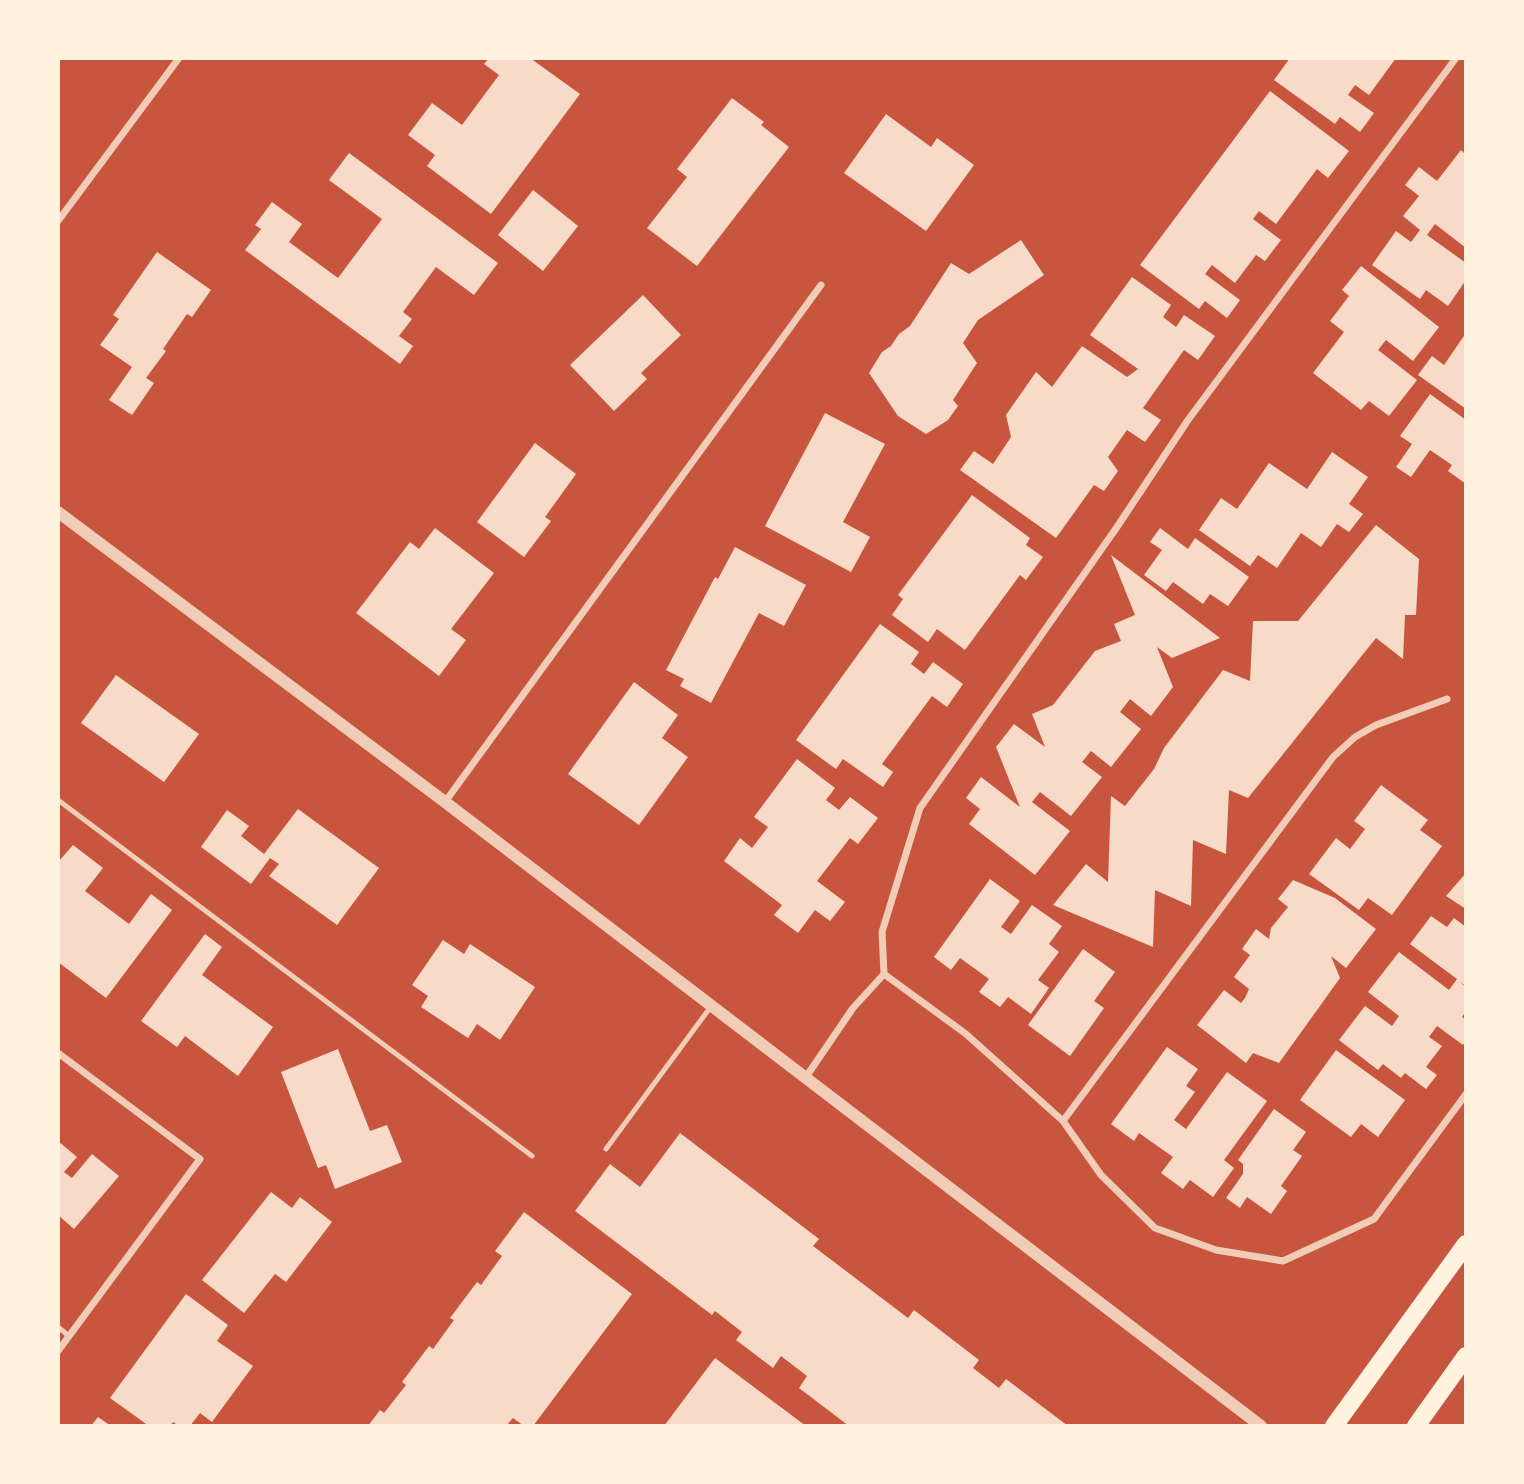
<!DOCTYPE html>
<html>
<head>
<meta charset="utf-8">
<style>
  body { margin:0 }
  #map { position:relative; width:1524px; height:1484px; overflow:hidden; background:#c8553d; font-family:"Times New Roman",serif }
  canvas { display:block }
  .frame { position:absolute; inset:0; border:60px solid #fff3e0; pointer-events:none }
</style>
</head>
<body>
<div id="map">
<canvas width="1524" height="1484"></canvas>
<div class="frame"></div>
</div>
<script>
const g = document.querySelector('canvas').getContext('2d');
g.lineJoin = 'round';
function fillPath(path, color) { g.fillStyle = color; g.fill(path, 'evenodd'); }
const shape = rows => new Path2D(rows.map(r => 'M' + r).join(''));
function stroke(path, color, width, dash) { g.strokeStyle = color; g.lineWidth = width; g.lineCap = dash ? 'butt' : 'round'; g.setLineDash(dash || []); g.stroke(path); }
const building = shape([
  [489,58,530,58,580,94,491,214,427,166,435,155,408,135,432,103,462,125,499,75,484,64],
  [1290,58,1396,58,1369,95,1355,85,1348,95,1374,113,1360,132,1340,117,1335,124,1274,80],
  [1270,91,1349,151,1328,178,1317,169,1276,224,1259,211,1253,219,1281,240,1265,261,1256,255,1235,283,1212,265,1205,274,1240,300,1227,318,1205,301,1199,309,1140,265],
  [732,98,764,122,761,125,789,147,697,266,647,228,687,177,677,169],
  [886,114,931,147,937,138,974,165,926,231,844,173],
  [1461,150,1466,155,1466,248,1435,224,1427,235,1466,263,1466,280,1448,306,1426,290,1420,299,1372,265,1396,231,1411,242,1420,230,1403,216,1419,196,1405,185,1419,167,1437,181],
  [349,153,498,263,474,295,436,267,403,312,412,319,399,336,413,346,400,364,245,250,261,229,255,225,272,202,302,224,289,242,338,278,382,219,329,180],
  [533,190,578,226,543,271,498,235],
  [1021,240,1044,275,978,320,963,343,977,363,953,400,958,406,948,420,926,434,898,416,869,373,882,352,891,346,899,334,910,326,951,263,969,274],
  [157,252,211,290,192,317,187,314,163,349,166,351,146,378,154,383,132,415,109,400,132,367,100,345,119,319,113,315],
  [1361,266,1439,327,1413,361,1386,340,1378,350,1417,380,1389,416,1369,401,1361,410,1313,373,1344,332,1330,321,1349,296,1342,290],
  [1132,277,1171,305,1163,317,1176,327,1184,315,1215,336,1198,360,1184,350,1143,408,1161,420,1145,442,1127,430,1108,457,1118,471,1104,491,1094,485,1056,538,960,470,974,451,993,464,1011,437,1006,415,1036,372,1052,387,1082,346,1127,377,1138,369,1090,335],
  [643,295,681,335,641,373,647,379,614,411,570,365],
  [1466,333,1466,409,1418,375,1432,356,1444,365],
  [1430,394,1466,420,1466,484,1448,471,1452,465,1430,450,1411,477,1396,467,1412,444,1400,436],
  [825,413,885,444,843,522,870,537,851,572,765,526],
  [535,443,576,474,545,517,551,521,524,557,477,522],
  [1332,452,1368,477,1349,504,1363,514,1349,532,1337,524,1321,547,1301,533,1277,568,1258,555,1250,566,1199,530,1221,498,1237,509,1269,463,1307,489],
  [972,495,1030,538,1026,545,1043,557,1026,580,1020,575,965,650,937,629,928,642,892,615,903,599,898,595],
  [1376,525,1419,559,1416,615,1405,615,1403,659,1376,638,1248,798,1229,790,1226,854,1193,840,1191,906,1155,890,1153,947,1053,905,1086,864,1108,882,1111,796,1125,806,1154,769,1164,748,1223,670,1250,681,1253,621,1298,621],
  [435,528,494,573,451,629,466,640,439,676,356,613,410,542,419,549],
  [1160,528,1188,549,1195,538,1249,577,1228,606,1210,594,1203,604,1173,582,1166,591,1144,575,1162,550,1150,542],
  [735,547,806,585,784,626,759,613,711,703,680,686,684,679,666,670,715,577,718,579],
  [1111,555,1220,638,1172,658,1157,647,1173,687,1151,716,1130,699,1120,712,1141,729,1111,767,1091,751,1082,762,1102,777,1071,816,1040,792,1032,802,1070,831,1035,875,969,824,980,809,966,798,981,777,1020,807,996,747,1014,724,1045,747,1032,714,1053,705,1095,651,1121,641,1114,624,1135,615],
  [880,624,919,652,911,664,924,674,933,662,963,684,947,707,932,696,882,764,893,772,883,787,843,759,836,769,796,740],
  [116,675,199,734,164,782,81,723],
  [634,682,678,715,662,738,688,757,639,825,568,774],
  [797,759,835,788,826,800,839,810,850,797,878,818,858,844,850,838,817,881,845,902,830,921,815,910,798,933,774,915,782,905,724,861,740,838,752,848,768,827,754,817],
  [1381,785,1428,820,1420,830,1442,846,1392,915,1368,898,1359,910,1309,874,1336,838,1350,849,1365,829,1354,821],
  [298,809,379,868,337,925,269,876,279,864,270,858,251,884,201,847,227,810,249,826,241,836,264,854],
  [73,845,103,868,85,891,129,924,151,894,172,910,106,998,58,962,58,862],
  [1466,873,1466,909,1446,896],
  [990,879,1020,901,1001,927,1011,934,1032,905,1062,926,1049,944,1059,952,1038,980,1049,988,1031,1014,1008,997,1000,1007,979,992,989,979,960,958,951,970,934,957],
  [1293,880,1335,898,1376,929,1346,968,1331,956,1340,978,1279,1063,1253,1053,1246,1063,1197,1025,1224,990,1241,1003,1245,998,1249,989,1234,977,1250,955,1242,949,1256,929,1269,939,1271,928,1288,907,1278,899],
  [1431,916,1447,927,1454,918,1466,927,1466,986,1459,981,1466,987,1466,1011,1462,1017,1466,1020,1466,1040,1463,1045,1437,1026,1429,1037,1442,1046,1426,1067,1437,1075,1426,1089,1405,1073,1401,1078,1383,1064,1378,1070,1339,1040,1365,1006,1392,1026,1399,1016,1368,992,1399,952,1449,990,1457,979,1410,944],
  [205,934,222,947,202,975,273,1027,238,1076,185,1036,177,1047,141,1021],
  [443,940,464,954,470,944,535,987,500,1040,477,1024,468,1038,421,1007,428,996,412,985],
  [1083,949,1115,972,1094,1001,1104,1008,1070,1056,1028,1025],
  [1167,1047,1198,1069,1186,1086,1195,1092,1174,1120,1186,1129,1227,1072,1267,1101,1224,1160,1234,1168,1213,1197,1190,1180,1183,1189,1161,1173,1173,1157,1139,1133,1134,1141,1111,1124],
  [338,1049,370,1131,387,1125,402,1162,335,1189,326,1165,318,1168,281,1072],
  [1336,1050,1405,1100,1378,1137,1361,1124,1351,1137,1300,1100],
  [1274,1109,1306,1132,1293,1150,1302,1156,1281,1186,1287,1191,1271,1214,1247,1197,1240,1208,1226,1198,1243,1174,1243,1164,1238,1160],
  [680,1133,819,1239,813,1246,908,1318,914,1310,979,1360,973,1368,999,1388,1006,1379,1068,1426,849,1426,799,1388,807,1376,781,1356,773,1368,736,1340,742,1332,715,1311,712,1315,575,1211,610,1164,640,1187],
  [58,1141,77,1157,64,1172,72,1178,92,1154,119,1176,74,1229,58,1215],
  [271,1192,292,1208,300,1197,332,1222,286,1282,275,1274,244,1313,202,1280],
  [524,1212,632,1294,533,1426,524,1426,513,1418,506,1426,368,1426,380,1410,384,1413,406,1385,402,1382,429,1346,433,1349,454,1320,450,1318,477,1282,481,1285,502,1256,495,1251],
  [186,1294,228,1325,217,1341,253,1366,212,1422,200,1413,190,1426,179,1426,173,1422,170,1426,149,1426,110,1398],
  [715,1358,806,1426,664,1426],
  [98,1417,111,1426,91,1426]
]);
const service = shape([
  [58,800,532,1156],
  [606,1149,712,1005],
  [58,1327,69,1336]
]);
const minor = shape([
  [1456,58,1188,420,1117,527,920,808,882,932,884,974,966,1034,1063,1121,1101,1175,1155,1228,1216,1250,1283,1261,1374,1219,1466,1094],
  [58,221,179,58],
  [445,802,821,285],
  [58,1053,200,1159,58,1351],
  [806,1077,853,1008,884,974],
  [1063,1121,1333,757,1355,737,1376,725,1447,699]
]);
const tertiary = shape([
  [58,512,445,802,1261,1426]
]);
const primary = shape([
  [1334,1426,1466,1244],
  [1416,1426,1466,1356]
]);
fillPath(building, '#f7dbc8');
stroke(service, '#f1ccb7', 5);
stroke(minor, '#f1ccb7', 7);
stroke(tertiary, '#f1ccb7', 12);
stroke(primary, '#fff3e0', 18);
</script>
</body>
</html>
